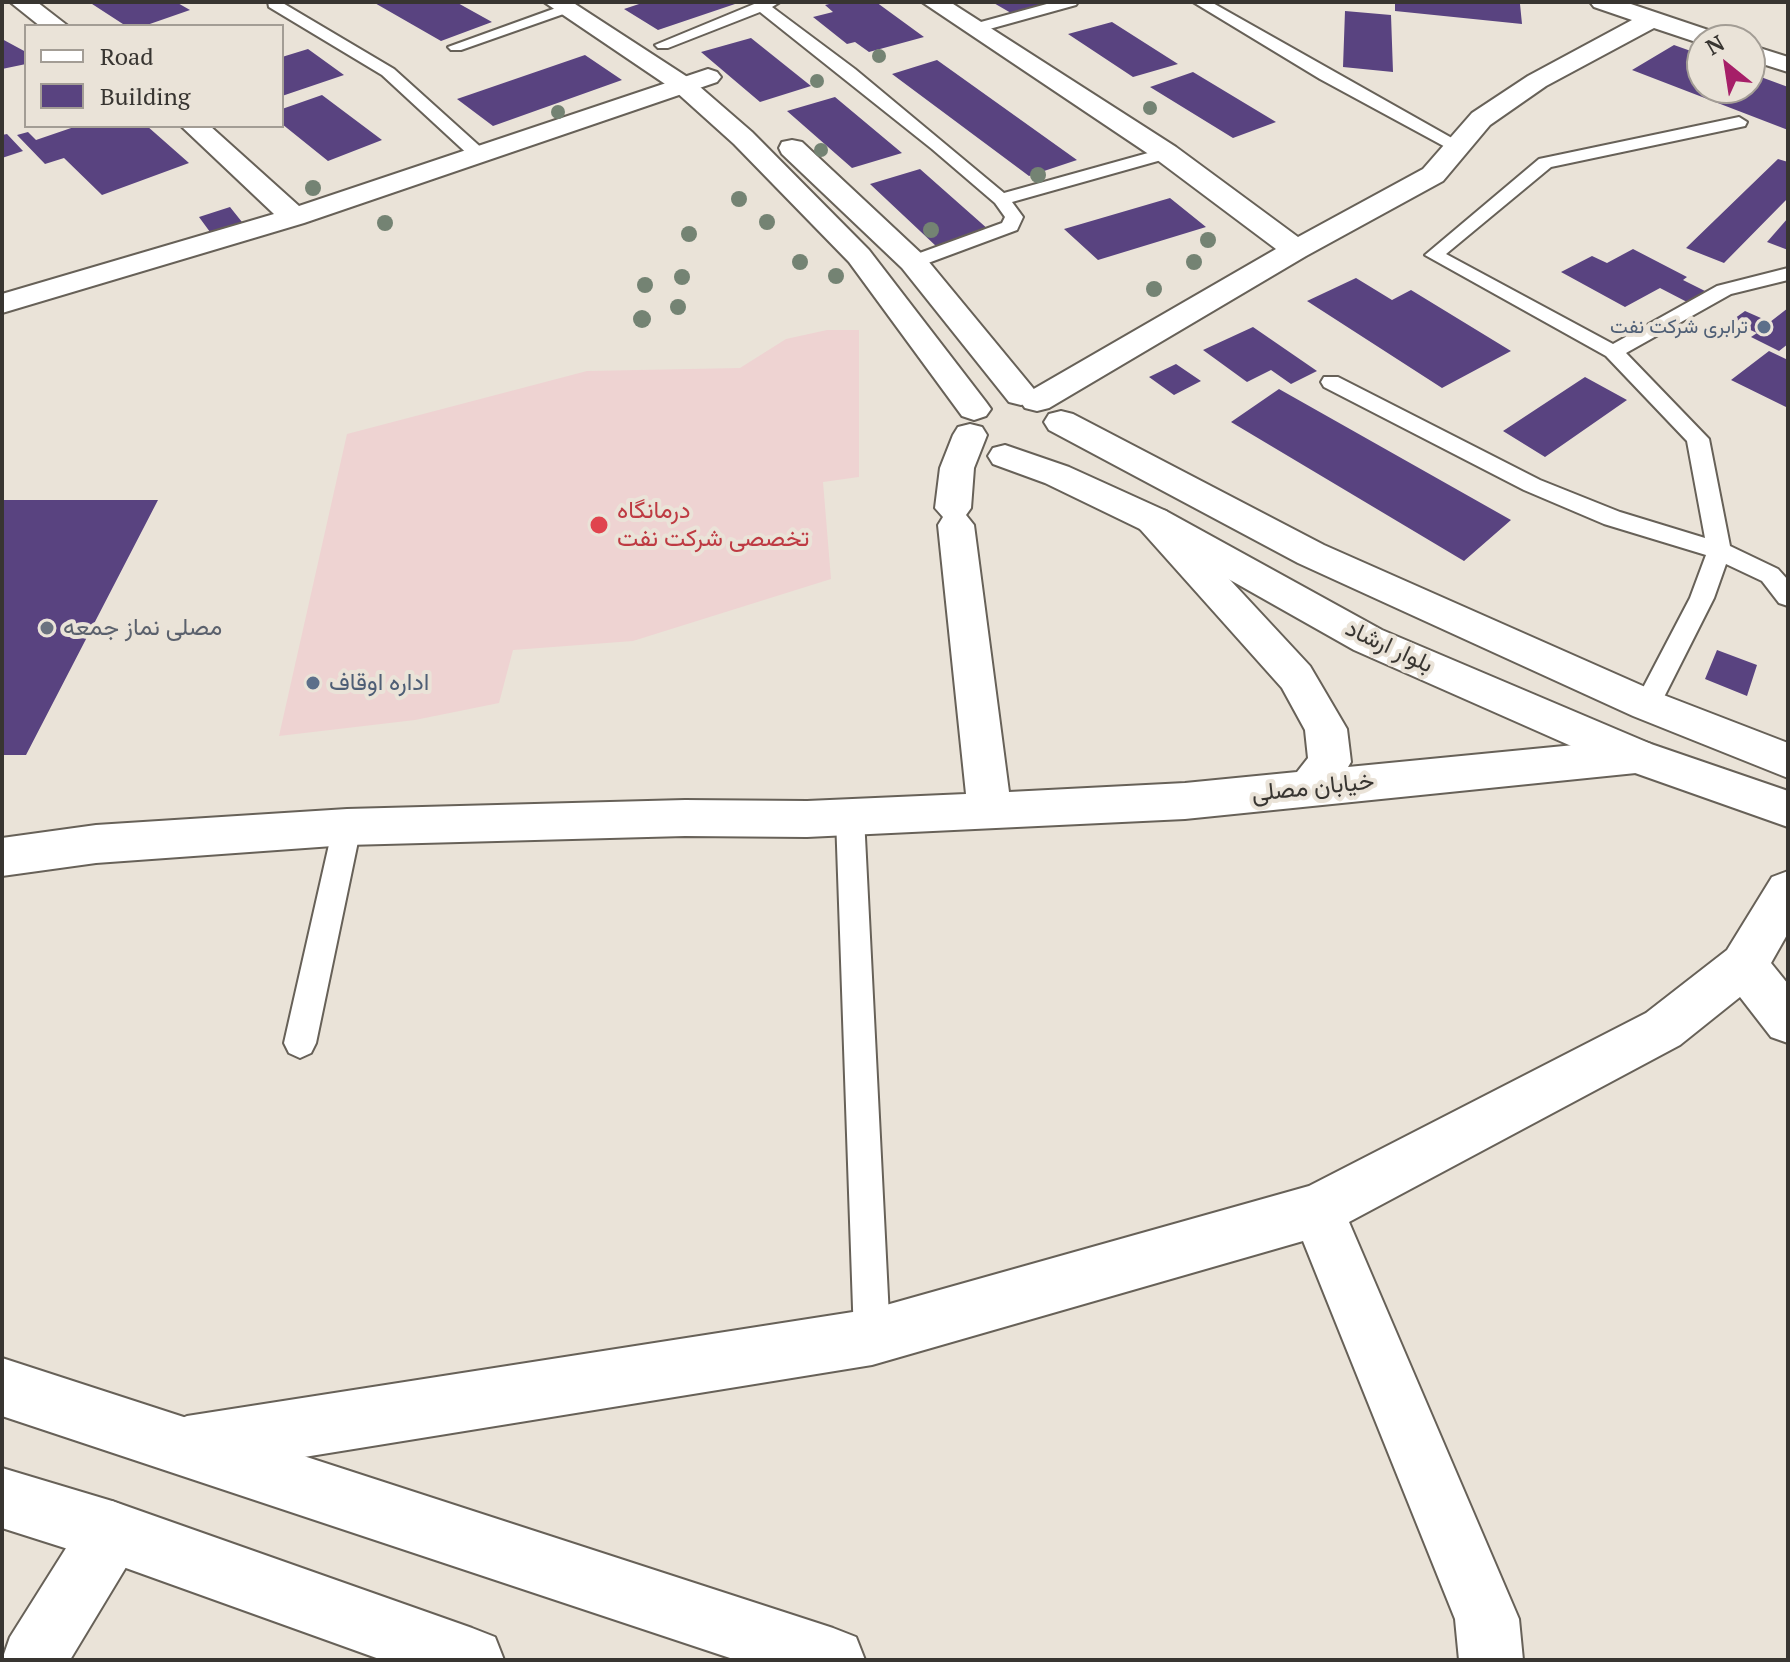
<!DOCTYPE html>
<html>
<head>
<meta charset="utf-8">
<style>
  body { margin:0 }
  #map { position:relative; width:1790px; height:1662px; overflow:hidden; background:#eae3d8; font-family:"PT Serif",serif }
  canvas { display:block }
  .frame { position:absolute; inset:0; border:4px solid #383531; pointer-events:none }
  .legend { position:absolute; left:24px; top:24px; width:260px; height:104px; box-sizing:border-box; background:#eae3d8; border:2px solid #a39d95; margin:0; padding:10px 14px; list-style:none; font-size:24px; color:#383531 }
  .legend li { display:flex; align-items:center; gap:16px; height:40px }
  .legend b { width:40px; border:2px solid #a39d95 }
  .north { position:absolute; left:1686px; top:24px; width:80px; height:80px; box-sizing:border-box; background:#eae3d8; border:2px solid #a39d95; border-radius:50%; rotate:330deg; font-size:22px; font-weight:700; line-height:32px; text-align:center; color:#383531 }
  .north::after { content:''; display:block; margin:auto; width:28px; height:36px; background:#a61f68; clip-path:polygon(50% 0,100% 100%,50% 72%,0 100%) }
</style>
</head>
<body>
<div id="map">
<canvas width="1790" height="1662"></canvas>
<div class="frame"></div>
<ul class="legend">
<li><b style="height:10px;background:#fff"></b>Road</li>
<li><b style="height:22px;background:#594380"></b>Building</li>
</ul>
<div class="north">N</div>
</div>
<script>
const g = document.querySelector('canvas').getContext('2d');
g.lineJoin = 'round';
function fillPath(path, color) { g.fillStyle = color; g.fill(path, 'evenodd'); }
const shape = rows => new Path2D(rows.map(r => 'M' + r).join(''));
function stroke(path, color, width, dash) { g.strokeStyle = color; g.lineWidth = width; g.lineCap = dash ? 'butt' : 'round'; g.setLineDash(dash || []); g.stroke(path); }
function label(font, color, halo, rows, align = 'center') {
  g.font = font + ' "PT Serif",Vazirmatn,serif'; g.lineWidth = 8; g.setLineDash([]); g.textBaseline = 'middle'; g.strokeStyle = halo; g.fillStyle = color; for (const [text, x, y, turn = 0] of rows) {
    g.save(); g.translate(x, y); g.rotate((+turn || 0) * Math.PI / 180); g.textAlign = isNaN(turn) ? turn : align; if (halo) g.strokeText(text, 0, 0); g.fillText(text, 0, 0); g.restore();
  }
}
const medical = shape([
  [827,330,859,330,859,477,823,482,831,579,633,641,513,650,499,703,415,720,279,736,347,434,587,371,740,368,786,339]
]);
const building = shape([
  [89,2,176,2,190,10,144,26,126,26],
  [373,2,456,2,492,22,441,41],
  [645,2,732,2,735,4,658,30,624,9],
  [837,2,876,2,924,37,869,52,855,42,847,44,813,17,833,12,825,5],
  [992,2,1046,2,1046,3,1011,13],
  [1395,2,1520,4,1522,24,1395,11],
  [1345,11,1391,15,1393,72,1343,67],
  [1112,22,1178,64,1133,77,1068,34],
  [751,38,811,86,760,102,701,52],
  [2,39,26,52,26,64,2,69],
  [1674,45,1702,55,1702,88,1750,88,1750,73,1788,87,1788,130,1632,70],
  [308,49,344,75,282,96,282,57],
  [585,55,622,80,493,126,457,99],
  [937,60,1077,160,1029,176,892,74],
  [1193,72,1276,122,1233,138,1150,87],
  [322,95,382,140,328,161,282,124,282,109],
  [835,97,902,153,852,168,787,111],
  [77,126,147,126,189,163,102,195,64,158,45,164,17,135,28,132,36,140],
  [7,134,23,151,2,158,2,135],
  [1778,159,1788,162,1788,198,1724,263,1686,248],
  [920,169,989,230,937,247,870,184],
  [1170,198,1206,227,1098,260,1064,229],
  [230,207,242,222,210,232,199,217],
  [1788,218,1788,250,1767,242],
  [1633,249,1687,277,1683,280,1705,291,1687,302,1660,288,1625,307,1561,272,1592,256,1607,263],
  [1356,278,1392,300,1411,290,1511,351,1442,388,1307,301],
  [1788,308,1788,344,1779,351,1751,337,1757,333,1731,321,1745,311,1770,322],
  [1253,327,1317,371,1291,384,1271,370,1247,382,1203,350],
  [1769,351,1788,360,1788,408,1731,380],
  [1176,364,1201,381,1174,395,1149,377],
  [1585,377,1627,400,1545,457,1503,431],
  [1279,389,1511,520,1464,561,1231,422],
  [2,500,158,500,26,755,2,755],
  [1717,650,1757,665,1747,696,1705,679]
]);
const lane = shape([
  [268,2,281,2,394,69,485,151,488,155,485,159,473,159,382,75,269,7,268,2],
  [759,2,780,2,772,7,855,69,1004,193,1166,148,1175,153,1172,157,1012,202,1023,217,1017,230,920,266,906,266,904,262,906,258,1002,223,1005,217,995,203,932,149,760,12,668,48,658,48,655,45,759,2],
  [1054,2,1078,2,1076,5,975,33,967,28,970,25,1054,2],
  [1193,2,1211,2,1466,146,1463,150,1451,150,1320,79,1193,2],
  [567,4,572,5,572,11,461,50,451,50,448,47,567,4],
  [1739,117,1747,122,1745,126,1551,167,1446,254,1613,344,1717,286,1788,268,1788,280,1731,294,1626,353,1709,439,1730,546,1778,569,1788,580,1788,606,1779,603,1762,581,1726,564,1714,598,1660,705,1656,712,1647,715,1638,712,1634,705,1690,598,1706,555,1604,524,1524,490,1324,387,1321,382,1324,377,1338,377,1540,480,1620,512,1705,538,1687,441,1606,356,1425,255,1539,159,1739,117],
  [850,806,860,809,864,817,890,1337,885,1350,872,1355,859,1350,854,1337,836,817,840,809,850,806],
  [347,815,357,819,361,827,316,1043,311,1053,300,1058,289,1053,284,1043,333,827,337,819,347,815]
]);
const street = shape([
  [10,2,37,2,68,26,40,26,10,2],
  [922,2,950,2,1176,147,1298,237,1423,169,1472,113,1528,76,1632,20,1594,7,1590,2,1625,2,1723,35,1726,40,1702,40,1702,44,1654,28,1546,86,1490,125,1443,181,1306,256,1049,408,1037,411,1025,408,1020,401,1025,394,1276,249,1156,159,922,2],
  [1750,45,1788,57,1788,72,1750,60,1750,45],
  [708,69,717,72,721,77,717,82,304,223,2,313,2,294,274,214,181,126,210,126,299,206,708,69],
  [970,424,982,427,987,435,974,468,971,508,966,515,974,525,1009,792,1185,783,1297,772,1308,758,1305,730,1282,688,1140,529,1135,520,1140,511,1153,508,1166,511,1310,666,1347,729,1351,762,1348,767,1636,739,1651,744,1657,756,1651,768,1636,773,1185,819,807,837,685,836,347,845,96,863,2,876,2,838,96,825,347,809,685,800,807,801,966,794,938,525,943,517,935,508,940,468,953,435,958,427,970,424],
  [1788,871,1788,933,1771,963,1788,984,1788,1043,1771,1037,1740,997,1680,1045,1349,1222,1519,1619,1523,1660,1459,1660,1455,1619,1303,1241,872,1365,187,1476,166,1467,157,1446,166,1425,187,1416,872,1309,1309,1186,1646,1013,1727,950,1772,877,1788,871],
  [112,1501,134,1510,143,1532,134,1554,70,1660,2,1660,10,1637,90,1510,112,1501]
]);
const primary = shape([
  [544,2,572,2,692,80,752,132,869,250,986,402,991,409,986,416,974,420,962,416,849,262,734,144,674,90,544,2],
  [792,140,802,142,924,256,1033,388,1038,395,1033,402,1021,405,1009,402,902,268,782,154,779,148,782,142,792,140],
  [1061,411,1073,414,1324,545,1661,694,1788,743,1788,778,1633,716,1298,563,1049,430,1044,422,1049,414,1061,411],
  [1005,445,1069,467,1166,511,1382,630,1651,744,1788,791,1788,827,1621,768,1354,650,1140,529,1045,483,993,464,988,456,993,448,1005,445],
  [2,1358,833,1628,856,1637,865,1660,736,1660,2,1416,2,1358],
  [2,1468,112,1501,472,1628,495,1637,504,1660,382,1660,112,1563,2,1528,2,1468]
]);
const trees = [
  [879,56,7],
  [817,81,7],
  [1150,108,7],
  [558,112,7],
  [821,150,7],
  [1038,175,8],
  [313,188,8],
  [739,199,8],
  [767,222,8],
  [385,223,8],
  [931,230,8],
  [689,234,8],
  [1208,240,8],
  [800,262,8],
  [1194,262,8],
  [836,276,8],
  [682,277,8],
  [645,285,8],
  [1154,289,8],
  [678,307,8],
  [642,319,9]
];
const markers = [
  [1764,327,8,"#5c6f8a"],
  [599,525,10,"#e0444e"],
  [47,628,8,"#6b7280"],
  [313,683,8,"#5c6f8a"]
];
const farServicenames = [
  ["ترابری شرکت نفت",1748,327]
];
const healthNames = [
  ["درمانگاه",617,511],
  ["تخصصی شرکت نفت",617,539]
];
const worshipNames = [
  ["مصلی نماز جمعه",63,628]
];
const streetNames = [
  ["بلوار ارشاد",1389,647,25],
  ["خیابان مصلی",1313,788,-6]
];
const serviceNames = [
  ["اداره اوقاف",329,683]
];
fillPath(medical, '#eed3d2');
fillPath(building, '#594380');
stroke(lane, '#676158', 4);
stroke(street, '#676158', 4);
stroke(primary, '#676158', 4);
fillPath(lane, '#fff');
fillPath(street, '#fff');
fillPath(primary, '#fff');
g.fillStyle = '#748373';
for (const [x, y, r] of trees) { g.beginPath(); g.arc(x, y, r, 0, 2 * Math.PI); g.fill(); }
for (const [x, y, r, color] of markers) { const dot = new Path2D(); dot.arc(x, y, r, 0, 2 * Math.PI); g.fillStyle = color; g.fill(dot); stroke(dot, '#eae3d8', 3); }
label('20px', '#4e5e75', '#eae3d8', farServicenames, 'right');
label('24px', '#be3a42', '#eae3d8', healthNames, 'left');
label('24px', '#5b616d', '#eae3d8', worshipNames, 'left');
label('24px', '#383531', '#eae3d8', streetNames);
label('24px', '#4e5e75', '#eae3d8', serviceNames, 'left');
</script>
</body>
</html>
